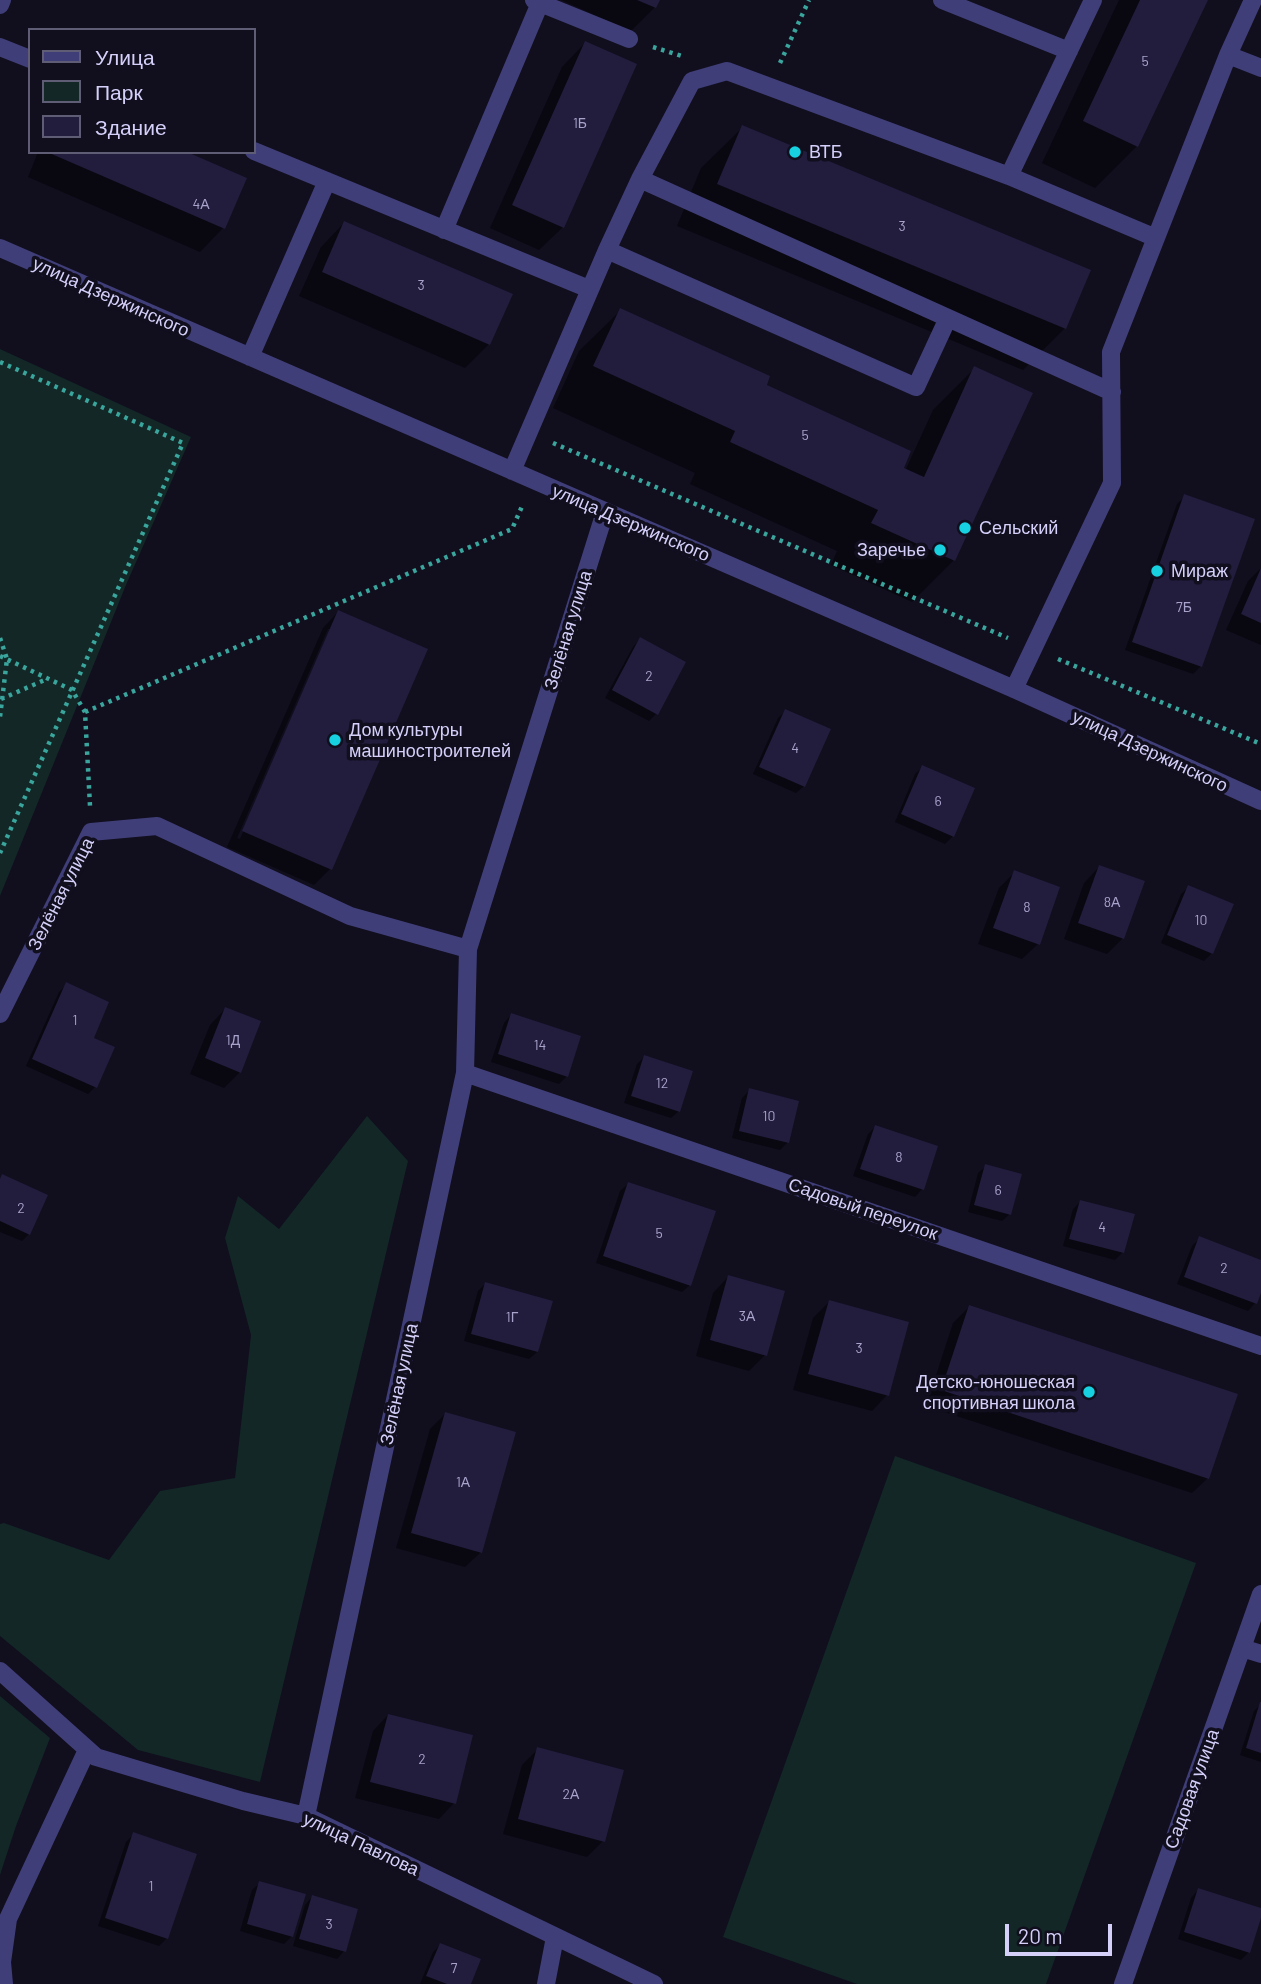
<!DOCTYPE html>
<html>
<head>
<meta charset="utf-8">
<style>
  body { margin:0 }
  #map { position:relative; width:1261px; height:1984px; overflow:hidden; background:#110e1e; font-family:Barlow,sans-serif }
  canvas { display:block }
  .legend { position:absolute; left:28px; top:28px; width:228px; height:126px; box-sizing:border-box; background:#110e1e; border:2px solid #5f5c76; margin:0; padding:9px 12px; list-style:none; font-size:21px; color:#d4d0fa }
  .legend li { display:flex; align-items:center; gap:14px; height:35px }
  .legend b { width:35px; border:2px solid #5f5c76 }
  .scale { position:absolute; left:1005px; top:1924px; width:107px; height:32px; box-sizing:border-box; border:4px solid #d4d0fa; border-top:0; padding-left:9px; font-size:21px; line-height:24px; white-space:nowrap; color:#d4d0fa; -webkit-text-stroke:5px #110e1e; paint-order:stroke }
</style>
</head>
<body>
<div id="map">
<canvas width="1261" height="1984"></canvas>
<ul class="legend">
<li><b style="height:9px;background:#3f3e78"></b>Улица</li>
<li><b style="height:19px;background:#122726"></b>Парк</li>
<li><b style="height:19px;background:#221c3d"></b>Здание</li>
</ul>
<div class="scale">20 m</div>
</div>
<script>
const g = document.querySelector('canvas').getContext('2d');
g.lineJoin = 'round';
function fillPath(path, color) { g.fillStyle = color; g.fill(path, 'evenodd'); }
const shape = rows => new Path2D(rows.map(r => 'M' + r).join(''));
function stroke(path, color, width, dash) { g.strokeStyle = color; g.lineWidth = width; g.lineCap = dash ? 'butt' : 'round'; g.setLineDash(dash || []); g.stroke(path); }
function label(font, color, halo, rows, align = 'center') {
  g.font = font + ' Barlow,sans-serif'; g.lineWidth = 7; g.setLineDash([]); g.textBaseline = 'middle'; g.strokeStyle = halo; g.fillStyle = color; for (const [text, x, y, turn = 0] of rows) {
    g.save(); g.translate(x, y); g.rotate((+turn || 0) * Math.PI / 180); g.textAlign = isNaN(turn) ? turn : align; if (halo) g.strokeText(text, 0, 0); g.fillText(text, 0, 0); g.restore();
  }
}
const green = shape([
  [0,349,191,437,126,585,0,896],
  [367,1116,408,1161,260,1782,138,1750,0,1636,0,1524,4,1523,109,1560,160,1491,235,1478,251,1335,225,1238,238,1196,279,1229],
  [895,1456,1196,1563,1046,1984,857,1984,723,1937],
  [0,1696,50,1738,16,1826,0,1875]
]);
const shadow = shape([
  [561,0,658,0,655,7,631,31],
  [1119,0,1206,0,1137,146,1095,188,1042,163],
  [585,43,563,227,539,250,490,228,562,67],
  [743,127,1065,328,1023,370,677,226,701,168],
  [38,152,183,152,244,179,223,228,200,252,28,177],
  [344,223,489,344,465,368,299,296,321,247],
  [621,310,765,386,905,471,933,410,975,368,1030,394,954,560,912,602,831,565,837,551,690,484,695,473,553,408,579,351],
  [1185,496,1201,666,1193,674,1125,650,1177,504],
  [1261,568,1261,645,1226,630,1248,581],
  [338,612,330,869,314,885,227,847,323,628],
  [328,629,332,629,240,839,237,838],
  [640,639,656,714,649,721,605,698,633,647],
  [786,711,804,786,796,793,753,774,778,718],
  [923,767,953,836,945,844,895,822,915,774],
  [1099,867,1123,938,1107,954,1064,939,1084,883],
  [1015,872,1038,944,1022,959,978,944,999,888],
  [1189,887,1212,953,1204,961,1161,943,1181,894],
  [66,985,91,1039,95,1087,88,1094,26,1066,59,992],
  [225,1009,240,1072,224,1088,190,1074,210,1025],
  [511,1015,567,1076,559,1084,491,1062,504,1023],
  [644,1057,679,1111,671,1118,624,1103,637,1064],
  [750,1090,797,1102,787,1143,780,1150,732,1138,742,1098],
  [875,1127,936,1147,922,1189,915,1197,853,1176,868,1134],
  [986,1166,1010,1214,1002,1221,968,1212,978,1173],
  [0,1179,29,1234,22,1241,0,1232],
  [628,1184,690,1285,682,1292,596,1263,620,1191],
  [1080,1202,1123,1252,1115,1260,1063,1246,1073,1209],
  [1200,1238,1261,1262,1261,1288,1255,1303,1248,1311,1177,1284,1192,1246],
  [728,1277,765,1355,749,1371,696,1356,713,1293],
  [486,1283,537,1352,529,1359,464,1341,478,1291],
  [829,1302,887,1395,872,1411,793,1390,813,1318],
  [969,1307,1208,1478,1192,1493,926,1406,953,1323],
  [445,1414,481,1552,465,1567,396,1548,430,1429],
  [1261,1704,1261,1762,1240,1755,1254,1711],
  [388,1715,454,1803,439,1819,355,1798,373,1731],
  [538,1749,603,1841,587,1857,503,1834,522,1765],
  [134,1834,167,1938,159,1946,98,1926,126,1842],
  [260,1883,292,1936,284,1944,240,1931,252,1890],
  [1198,1890,1261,1910,1249,1952,1241,1960,1178,1939,1191,1898],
  [312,1897,344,1951,337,1959,293,1946,305,1905],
  [440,1945,469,1984,420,1984,433,1952]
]);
const building = shape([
  [637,0,660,0,656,8],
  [1140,0,1208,0,1138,147,1083,121],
  [585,41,637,64,564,228,512,205],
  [742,125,1091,270,1066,329,717,184],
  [47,152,187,152,247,178,225,229],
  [344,221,513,294,490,345,322,272],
  [620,308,770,376,767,385,911,451,904,468,924,477,974,366,1033,393,955,561,871,523,878,510,730,442,735,431,593,366],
  [1184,494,1255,519,1202,667,1132,642],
  [1261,568,1261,623,1241,614],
  [338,610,428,649,332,870,242,831],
  [640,637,686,662,658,715,612,690],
  [785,709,831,729,805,787,759,767],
  [922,765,975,788,954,837,901,814],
  [1099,865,1145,881,1124,939,1078,923],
  [1014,870,1060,887,1040,945,993,928],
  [1188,885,1234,904,1213,954,1167,935],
  [66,982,109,1002,94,1038,115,1047,97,1088,32,1059],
  [225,1007,261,1021,241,1073,205,1058],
  [511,1013,581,1036,568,1077,498,1054],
  [644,1055,693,1071,680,1112,631,1096],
  [749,1088,799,1101,789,1143,739,1131],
  [875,1125,938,1146,924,1190,860,1169],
  [985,1164,1022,1174,1011,1215,974,1205],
  [2,1174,48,1195,30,1235,0,1221,0,1179],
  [628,1182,716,1211,691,1286,603,1256],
  [1080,1200,1135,1214,1124,1253,1069,1239],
  [1199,1236,1261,1260,1261,1293,1257,1304,1184,1277],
  [728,1275,785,1291,767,1356,710,1340],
  [485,1282,553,1301,538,1352,471,1334],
  [829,1300,909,1322,889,1396,808,1374],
  [969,1305,1238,1394,1209,1479,941,1390],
  [445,1412,516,1432,482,1553,411,1533],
  [1260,1702,1261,1702,1261,1753,1246,1748],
  [388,1714,473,1735,456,1804,370,1782],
  [537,1747,624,1770,605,1842,518,1819],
  [133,1832,197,1854,168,1939,105,1918],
  [259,1881,306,1894,293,1937,247,1924],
  [1198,1888,1261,1908,1261,1918,1250,1953,1184,1932],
  [312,1895,358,1909,346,1952,299,1939],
  [440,1943,481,1959,471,1984,447,1984,426,1976]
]);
const path = shape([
  [653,47,682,56],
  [780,63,809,0],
  [0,362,183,443,0,853],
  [553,443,1008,638],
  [0,638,7,659,0,717],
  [0,656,72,690,85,712,90,806],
  [1058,659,1261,744],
  [1,699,47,679],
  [85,712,512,529,523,504]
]);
const minor = shape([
  [942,0,1069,51],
  [540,3,629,39],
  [0,5,2,0],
  [0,47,30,59],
  [1228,55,1261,68],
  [254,151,589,289],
  [1009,176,1093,0],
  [640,179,1112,392],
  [444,230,540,3,534,0],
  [0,248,1014,689,1261,801],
  [607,250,916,387,948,318],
  [250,357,327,181],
  [512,471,607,250,640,179,692,81,727,71,1009,176,1156,238],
  [1014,689,1112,483,1111,352,1228,55,1253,0],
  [0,1014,91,832,157,826,350,916,468,949],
  [465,1073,1261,1346],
  [1242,1648,1261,1654],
  [0,1671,96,1757,243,1801,306,1816,654,1984],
  [306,1816,465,1073,468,949,605,512],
  [4,1984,2,1962,8,1919,87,1750],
  [546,1984,555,1937],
  [1123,1984,1261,1594]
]);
const markers = [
  [795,152,7,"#17d0e0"],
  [965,528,7,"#17d0e0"],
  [940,550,7,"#17d0e0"],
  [1157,571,7,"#17d0e0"],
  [335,740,7,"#17d0e0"],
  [1089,1392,7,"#17d0e0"]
];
const numberNames = [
  ["5",1145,61],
  ["1Б",580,123],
  ["4А",201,204],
  ["3",902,226],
  ["3",421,285],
  ["5",805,435],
  ["7Б",1184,607],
  ["2",649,676],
  ["4",795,748],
  ["6",938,801],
  ["8А",1112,902],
  ["8",1027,907],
  ["10",1201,920],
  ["1",75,1020],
  ["1Д",233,1040],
  ["14",540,1045],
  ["12",662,1083],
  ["10",769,1116],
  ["8",899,1157],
  ["6",998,1190],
  ["2",21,1208],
  ["4",1102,1227],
  ["5",659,1233],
  ["2",1224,1268],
  ["3А",747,1316],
  ["1Г",512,1317],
  ["3",859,1348],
  ["1А",463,1482],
  ["2",422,1759],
  ["2А",571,1794],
  ["1",151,1886],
  ["3",329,1924],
  ["7",454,1968]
];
const poiNames = [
  ["ВТБ",809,152],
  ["Сельский",979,528],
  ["Заречье",926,550,"right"],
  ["Мираж",1171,571],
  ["Дом культуры",349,730],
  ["машиностроителей",349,751],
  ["Детско-юношеская",1075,1382,"right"],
  ["спортивная школа",1075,1403,"right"]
];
const streetNames = [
  ["улица Дзержинского",111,297,24],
  ["улица Дзержинского",631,523,23],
  ["Зелёная улица",568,630,-73],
  ["улица Дзержинского",1150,751,25],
  ["Зелёная улица",61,894,-63],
  ["Садовый переулок",863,1209,19],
  ["Зелёная улица",399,1384,-78],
  ["Садовая улица",1192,1789,-70],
  ["улица Павлова",361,1844,25]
];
fillPath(green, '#122726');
fillPath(shadow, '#0007');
fillPath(building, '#221c3d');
stroke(path, '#39a59c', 4.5, [3.5, 5]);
stroke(minor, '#3f3e78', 18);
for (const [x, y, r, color] of markers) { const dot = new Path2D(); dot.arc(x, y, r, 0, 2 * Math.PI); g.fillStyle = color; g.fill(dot); stroke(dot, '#110e1e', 2.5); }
label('14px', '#a8a3cb', null, numberNames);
label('18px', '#d4d0fa', '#110e1e', poiNames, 'left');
label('18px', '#d4d0fa', '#110e1e', streetNames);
</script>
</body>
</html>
